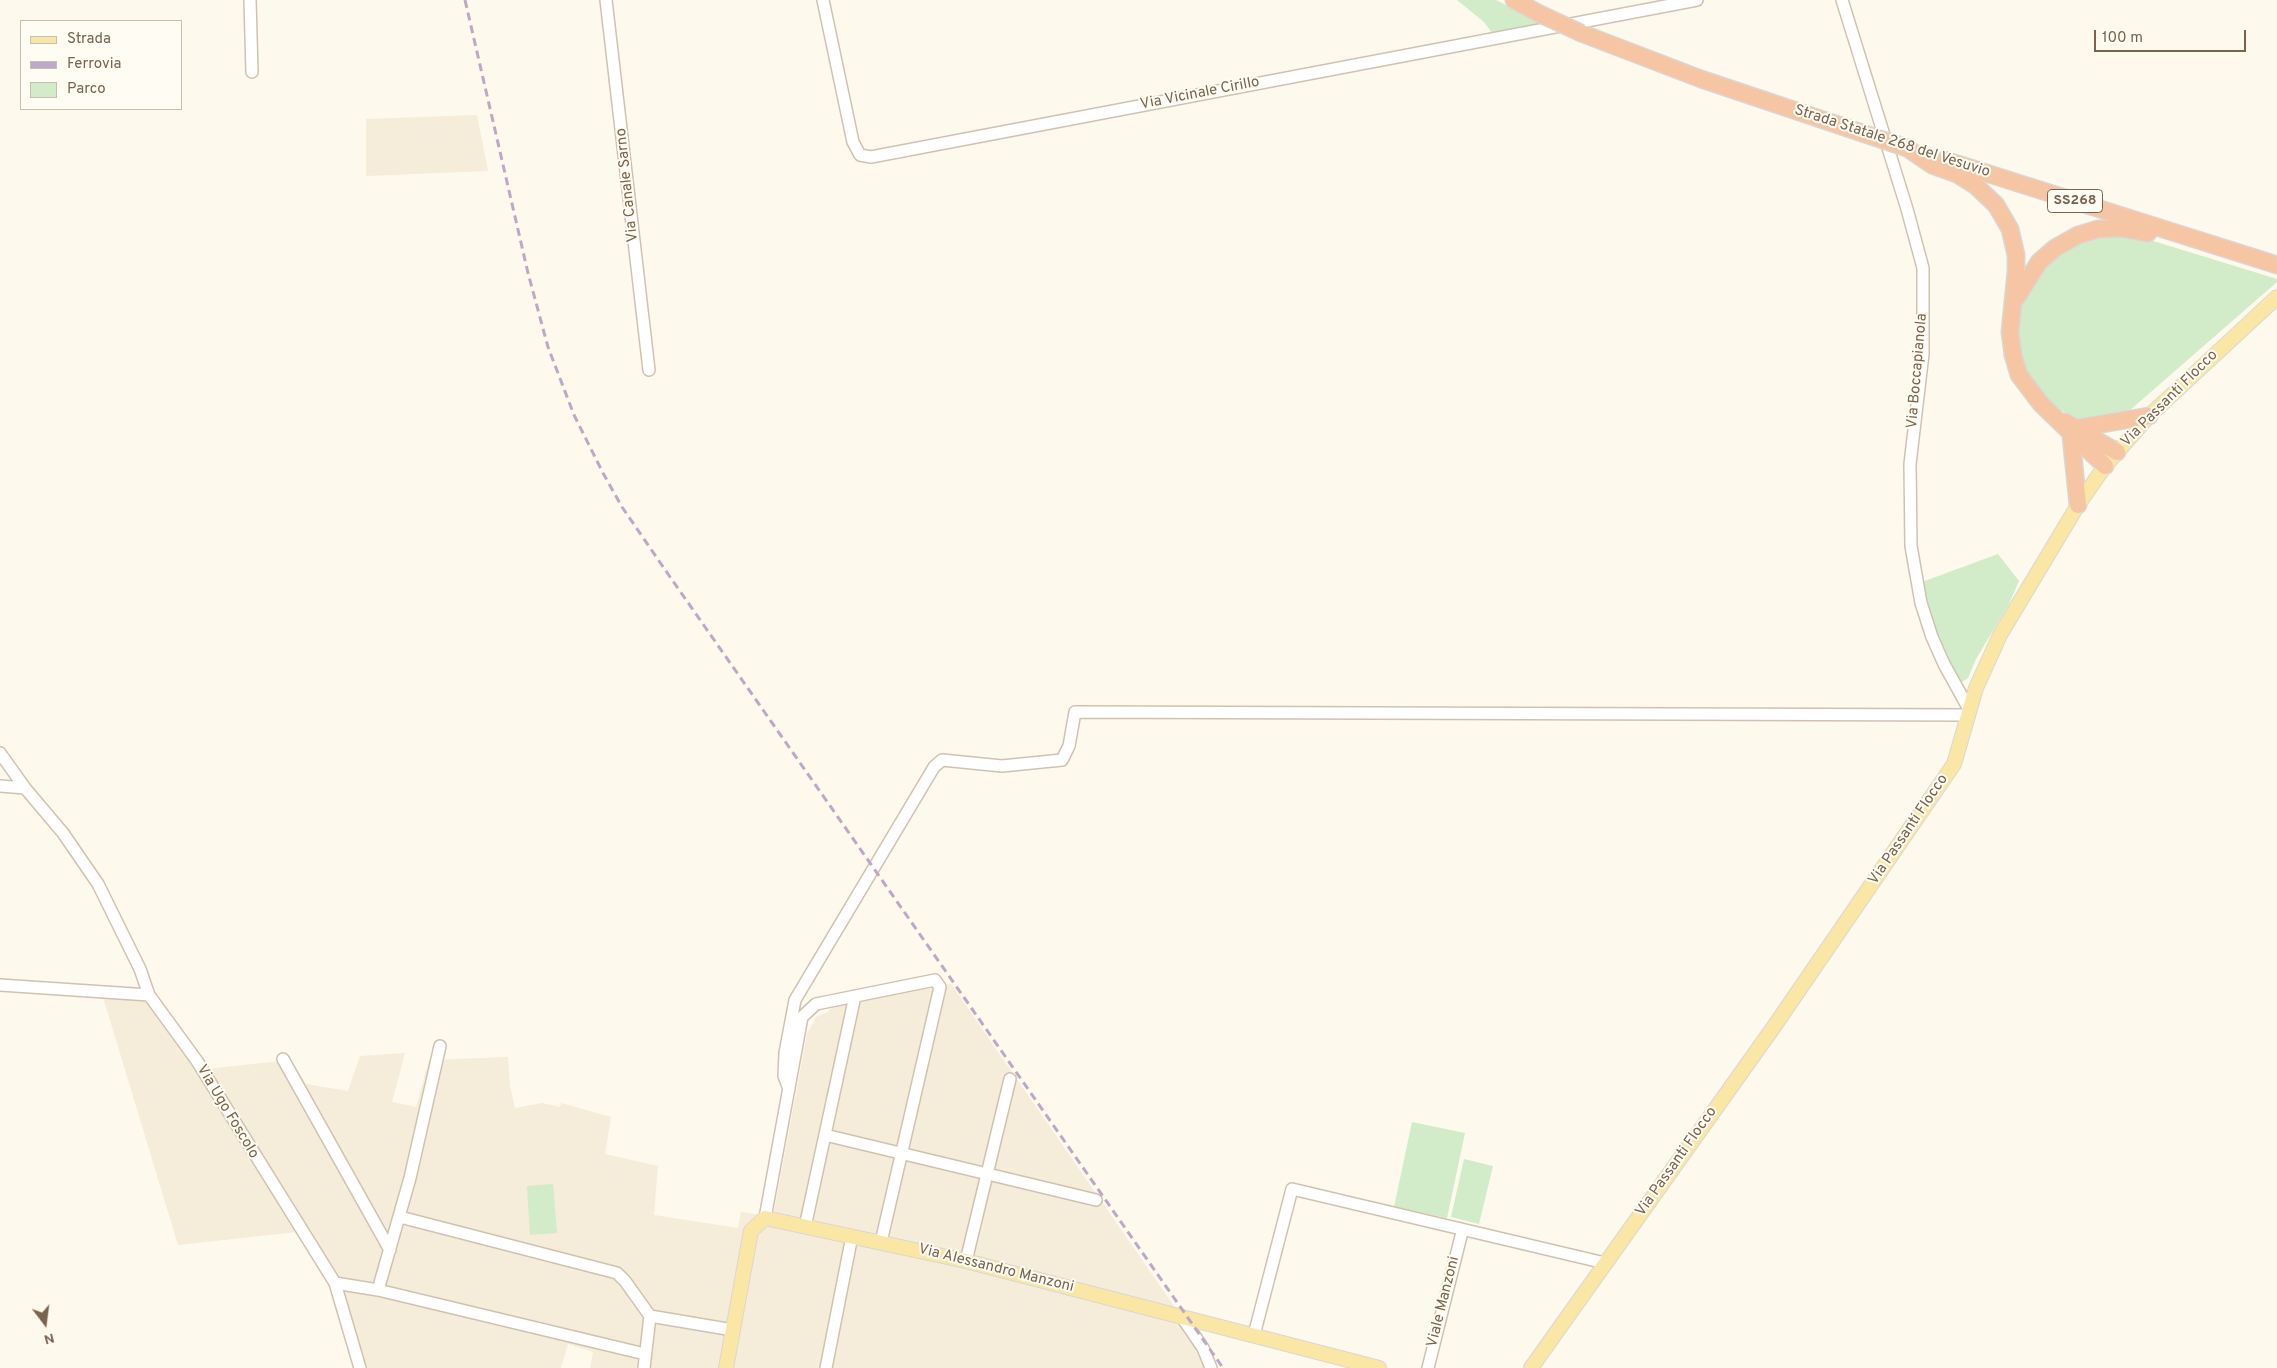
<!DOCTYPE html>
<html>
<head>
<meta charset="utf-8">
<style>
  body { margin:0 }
  #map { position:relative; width:2277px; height:1368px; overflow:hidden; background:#fdf9ec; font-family:Overpass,sans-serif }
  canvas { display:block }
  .legend { position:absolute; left:20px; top:20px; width:162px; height:90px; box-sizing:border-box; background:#fffcf3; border:1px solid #c9bfb1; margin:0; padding:6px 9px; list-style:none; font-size:15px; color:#79634d }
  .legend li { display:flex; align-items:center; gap:10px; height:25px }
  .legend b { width:25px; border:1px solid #c9bfb1 }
  .north { position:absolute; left:20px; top:1298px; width:50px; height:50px; -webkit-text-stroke:4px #fffcf3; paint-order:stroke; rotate:165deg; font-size:14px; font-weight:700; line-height:20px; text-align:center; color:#79634d }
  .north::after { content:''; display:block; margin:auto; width:18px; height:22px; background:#79634d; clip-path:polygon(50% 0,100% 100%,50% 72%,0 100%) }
  .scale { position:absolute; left:2094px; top:30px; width:152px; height:22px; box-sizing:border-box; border:2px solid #79634d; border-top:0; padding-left:6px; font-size:15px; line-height:18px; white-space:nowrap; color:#79634d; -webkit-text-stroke:4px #fffcf3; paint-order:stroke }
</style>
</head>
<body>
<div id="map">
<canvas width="2277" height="1368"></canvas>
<ul class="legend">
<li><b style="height:6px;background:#fae7a6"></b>Strada</li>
<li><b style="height:6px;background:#bea8c8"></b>Ferrovia</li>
<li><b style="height:14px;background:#d2ebc9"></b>Parco</li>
</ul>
<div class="north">N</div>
<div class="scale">100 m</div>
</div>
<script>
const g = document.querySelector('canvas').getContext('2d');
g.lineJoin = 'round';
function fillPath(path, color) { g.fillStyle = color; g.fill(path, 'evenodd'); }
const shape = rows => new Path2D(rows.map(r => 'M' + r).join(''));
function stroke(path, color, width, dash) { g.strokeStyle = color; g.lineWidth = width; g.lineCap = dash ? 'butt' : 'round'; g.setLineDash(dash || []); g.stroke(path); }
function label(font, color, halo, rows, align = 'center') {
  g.font = font + ' Overpass,sans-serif'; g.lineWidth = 4; g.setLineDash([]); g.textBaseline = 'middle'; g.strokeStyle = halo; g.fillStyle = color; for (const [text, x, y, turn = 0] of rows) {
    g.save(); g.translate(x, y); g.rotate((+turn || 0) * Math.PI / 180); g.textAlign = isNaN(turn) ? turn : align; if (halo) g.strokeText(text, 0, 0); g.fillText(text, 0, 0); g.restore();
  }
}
const residential = shape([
  [477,115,488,171,366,176,366,119],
  [951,984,1174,1306,1174,1314,1201,1350,1206,1368,590,1368,593,1352,568,1344,561,1368,358,1368,332,1289,297,1232,178,1245,103,997,152,1002,206,1069,291,1060,306,1084,348,1091,360,1056,405,1053,392,1102,416,1107,429,1060,508,1057,510,1086,515,1108,542,1103,560,1107,561,1103,611,1117,605,1154,658,1166,654,1215,738,1228,741,1212,773,1217,807,1034,816,1017,828,1012,830,1009,838,1005]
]);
const green = shape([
  [1457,0,1496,0,1539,22,1538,25,1492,33,1484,22],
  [2137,236,2277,279,2277,282,2129,411,2082,420,2073,417,2050,404,2025,370,2017,336,2021,301,2047,260,2088,237],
  [1998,554,2019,581,2009,604,1976,659,1968,678,1962,682,1955,675,1939,642,1922,582],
  [1412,1122,1465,1133,1447,1218,1394,1207],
  [1464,1159,1493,1166,1479,1224,1451,1217],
  [553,1184,557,1233,530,1235,527,1186]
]);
const minor = shape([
  [250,0,252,72],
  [606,0,649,370],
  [823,0,853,142,860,155,871,157,1697,0],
  [1842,0,1907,209,1923,268,1923,354,1910,464,1911,546,1921,603,1932,637,1944,664,1970,711],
  [0,753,25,788,63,833,98,884,140,969,149,995],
  [0,786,25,788],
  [0,985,149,995,197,1061,335,1283,360,1368],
  [283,1059,390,1250],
  [789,1089,784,1076,785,1053,795,1000,934,767,942,760,1002,766,1062,760,1069,746,1075,712,1969,715],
  [825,1135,1096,1200],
  [400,1217,617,1273,625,1281,650,1316,644,1368],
  [765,1218,802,1017,816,1004,935,980,940,987,881,1242],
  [805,1227,855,996],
  [966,1261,1010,1079],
  [335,1283,378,1290,645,1354],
  [378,1290,410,1178,440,1046],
  [650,1316,733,1330],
  [1181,1316,1203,1348,1211,1368],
  [1254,1335,1292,1189,1605,1263],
  [826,1368,852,1236],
  [1428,1368,1461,1236]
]);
const major = shape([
  [726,1368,751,1231,765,1218,966,1261,1379,1368],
  [1531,1368,1773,1028,1954,764,1976,688,2000,635,2078,505,2105,466,2149,416,2277,297]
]);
const highway = shape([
  [1514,0,1538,13],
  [1581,33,1701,79,1862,133],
  [1907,148,1932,165,1957,174,1976,186,1996,205,2010,229,2016,255,2016,272,2010,332,2013,355,2019,375,2041,404,2105,466],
  [1945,160,2277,265],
  [2017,297,2039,262,2055,248,2078,235,2098,229,2120,228,2148,233],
  [2065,422,2117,452],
  [2078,428,2149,416],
  [2071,436,2078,505]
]);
const rail = shape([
  [465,0,528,273,548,347,574,415,603,473,622,507,668,574,1223,1368]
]);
const highwayBridge = shape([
  [1538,13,1581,33],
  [1862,133,1907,148]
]);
const shields = [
  [2075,201,55]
];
const shieldNames = [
  ["SS268",2075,201]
];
const streetNames = [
  ["Via Vicinale Cirillo",1200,94,-11],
  ["Strada Statale 268 del Vesuvio",1892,142,18],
  ["Via Canale Sarno",628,185,-96],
  ["Via Boccapianola",1918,371,-85],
  ["Via Passanti Flocco",2170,399,-45],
  ["Via Passanti Flocco",1909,830,-56],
  ["Via Ugo Foscolo",227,1112,59],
  ["Via Passanti Flocco",1677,1162,-55],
  ["Via Alessandro Manzoni",996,1269,14],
  ["Viale Manzoni",1444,1302,-76]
];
fillPath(residential, '#f5ecda');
fillPath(green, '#d2ebc9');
stroke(minor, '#d0c2b0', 14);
stroke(major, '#dcd6d1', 16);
stroke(highway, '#dcd6d1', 19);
stroke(minor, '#fff', 11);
stroke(major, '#fae7a6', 14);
stroke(highway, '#f6c5a4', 16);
stroke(rail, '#bea8c8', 3, [8, 5]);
stroke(highwayBridge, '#dcd6d1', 19, []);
stroke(highwayBridge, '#f6c5a4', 16);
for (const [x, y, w] of shields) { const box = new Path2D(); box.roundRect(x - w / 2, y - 11.5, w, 23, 4); g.fillStyle = '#fffcf3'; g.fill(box); stroke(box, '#79634d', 1); }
label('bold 14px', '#79634d', null, shieldNames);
label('15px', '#79634d', '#fffcf3', streetNames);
</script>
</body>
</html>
